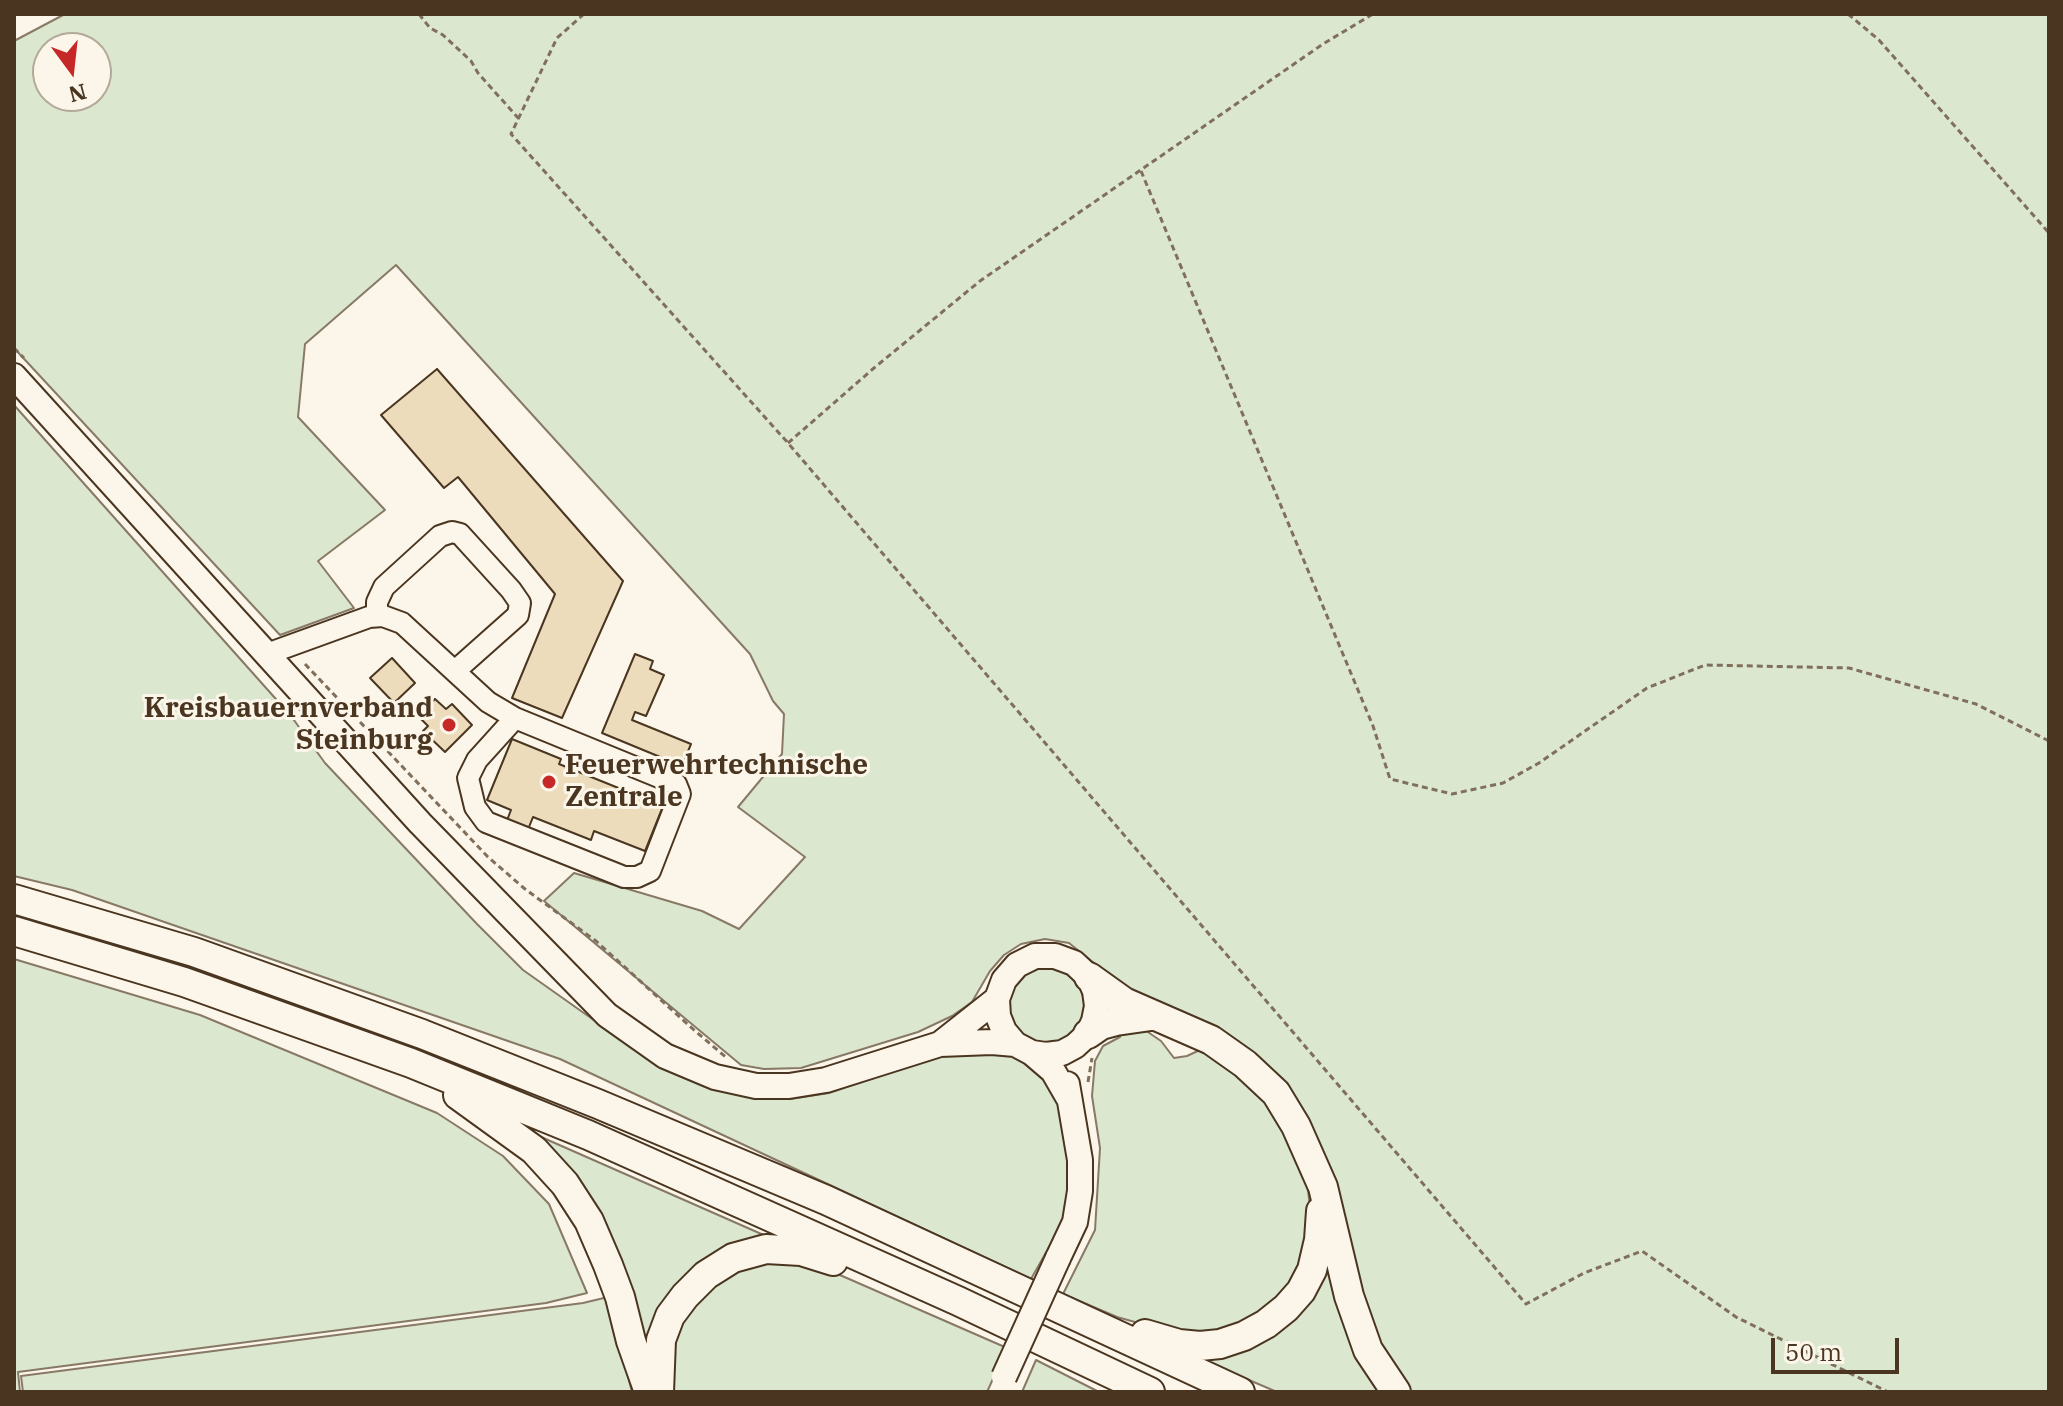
<!DOCTYPE html>
<html>
<head>
<meta charset="utf-8">
<style>
  body { margin:0 }
  #map { position:relative; width:2063px; height:1406px; overflow:hidden; background:#fbf6e9; font-family:"IBM Plex Serif",serif }
  canvas { display:block }
  .frame { position:absolute; inset:0; border:16px solid #4a3520; pointer-events:none }
  .north { position:absolute; left:32px; top:32px; width:80px; height:80px; box-sizing:border-box; background:#fbf6e9; border:2px solid #b4a999; border-radius:50%; rotate:165deg; font-size:22px; font-weight:700; line-height:32px; text-align:center; color:#4a3520 }
  .north::after { content:''; display:block; margin:auto; width:28px; height:36px; background:#c62828; clip-path:polygon(50% 0,100% 100%,50% 72%,0 100%) }
  .scale { position:absolute; left:1771px; top:1338px; width:128px; height:36px; box-sizing:border-box; border:4px solid #4a3520; border-top:0; padding-left:10px; font-size:24px; line-height:28px; white-space:nowrap; color:#4a3520; -webkit-text-stroke:6px #fbf6e9; paint-order:stroke }
</style>
</head>
<body>
<div id="map">
<canvas width="2063" height="1406"></canvas>
<div class="frame"></div>
<div class="north">N</div>
<div class="scale">50 m</div>
</div>
<script>
const g = document.querySelector('canvas').getContext('2d');
g.lineJoin = 'round';
function fillPath(path, color) { g.fillStyle = color; g.fill(path, 'evenodd'); }
const shape = rows => new Path2D(rows.map(r => 'M' + r).join(''));
function stroke(path, color, width, dash) { g.strokeStyle = color; g.lineWidth = width; g.lineCap = dash ? 'butt' : 'round'; g.setLineDash(dash || []); g.stroke(path); }
function label(font, color, halo, rows, align = 'center') {
  g.font = font + ' "IBM Plex Serif",serif'; g.lineWidth = 6; g.setLineDash([]); g.textBaseline = 'middle'; g.strokeStyle = halo; g.fillStyle = color; for (const [text, x, y, turn = 0] of rows) {
    g.save(); g.translate(x, y); g.rotate((+turn || 0) * Math.PI / 180); g.textAlign = isNaN(turn) ? turn : align; if (halo) g.strokeText(text, 0, 0); g.fillText(text, 0, 0); g.restore();
  }
}
const green = shape([
  [65,14,2049,14,2049,1392,1403,1392,1373,1339,1304,1117,1135,996,1069,943,1045,939,1021,944,1004,955,990,971,972,1002,952,1016,918,1032,801,1068,764,1069,741,1065,544,901,574,873,702,911,739,929,805,857,738,807,782,754,784,714,773,701,750,654,396,265,305,344,298,417,385,510,318,561,354,608,280,635,14,348,14,41,65,14],
  [48,48,96,48,96,96,48,96,48,48],
  [14,405,291,716,325,763,477,924,523,970,598,1023,662,1066,754,1098,790,1099,829,1093,942,1055,1011,1051,1037,1063,1058,1099,1067,1133,1070,1191,1065,1219,1031,1279,560,1059,72,890,14,876,14,405],
  [14,959,200,1015,437,1113,503,1156,549,1204,587,1293,546,1303,18,1372,20,1392,14,1392,14,959],
  '1008 1006a38 38 0 1 1 76 0a38 38 0 1 1-76 0Z',
  [1121,1028,1145,1030,1161,1041,1174,1058,1187,1056,1202,1049,1235,1070,1262,1096,1300,1160,1308,1190,1312,1226,1305,1262,1272,1309,1215,1335,1167,1331,1117,1317,1063,1294,1095,1230,1100,1148,1092,1096,1095,1061,1103,1046,1120,1037,1121,1028],
  [523,1129,775,1240,699,1267,651,1374,628,1300,523,1129],
  [1326,1243,1386,1392,1277,1392,1207,1362,1209,1353,1244,1343,1326,1243],
  [801,1258,1007,1348,987,1392,668,1392,675,1321,737,1266,801,1258],
  [608,1297,632,1392,23,1392,21,1376,583,1303,608,1297],
  [1036,1360,1099,1392,1022,1392,1036,1360]
]);
const building = shape([
  [437,369,623,581,562,718,512,698,555,594,458,477,444,488,381,415,437,369],
  [635,654,653,661,650,669,664,675,646,716,635,712,632,720,691,744,682,766,602,733,635,654],
  [392,658,415,683,394,703,370,678,392,658],
  [435,699,446,709,452,704,472,725,445,752,423,731,428,726,418,716,435,699],
  [512,739,561,759,559,764,663,806,645,851,594,831,591,840,533,817,529,827,522,831,504,828,511,810,487,800,512,739]
]);
const path = shape([
  [419,14,430,28,443,35,471,61,478,73,519,119],
  [584,14,557,38,511,134,788,443,1526,1304,1584,1273,1642,1251,1736,1317,1888,1392],
  [1848,14,1879,40,2049,233],
  [1141,171,1373,726,1390,779,1452,794,1503,783,1539,763,1647,688,1705,665,1849,668,1976,704,2049,741],
  [14,348,24,358],
  [788,443,874,368,980,281,1323,44,1373,14],
  [305,664,488,857,525,889,596,941,694,1030,728,1059],
  [1088,1082,1092,1058]
]);
const minor = shape([
  [377,616,377,602,384,587,440,536,452,532,460,534,511,590,520,603,518,615,455,671],
  [267,654,369,617,383,616,402,623,488,702,515,718,676,784,680,794,650,871,637,877,624,877,486,822,475,807,468,778,477,760,515,718]
]);
const major = shape([
  [14,376,420,823,607,1015,665,1056,715,1077,756,1086,789,1086,826,1080,940,1044,992,1042,1015,1044],
  [940,1044,997,999],
  [1032,1053,1046,1055,1062,1053,1075,1046,1088,1034,1094,1021,1097,1006,1095,991,1089,977,1074,963,1055,956,1035,956,1017,965,1004,980,997,999,998,1016,1004,1031,1015,1044,1032,1053,1053,1071,1068,1097],
  [1058,1258,1075,1222,1080,1191,1080,1160,1067,1084]
]);
const highway = shape([
  [14,899,194,952,422,1034,598,1104,826,1200,1240,1392],
  [14,931,184,982,411,1063,588,1135,958,1301,1150,1392],
  [1089,977,1124,1002,1211,1040,1245,1064,1276,1093,1296,1126,1323,1187,1349,1296,1368,1350,1396,1392],
  [1088,1034,1101,1025,1116,1021,1151,1016],
  [458,1095,534,1150,565,1184,589,1221,608,1265,620,1297,631,1341,649,1392],
  [1145,1334,1179,1344,1200,1346,1220,1344,1244,1336,1266,1324,1286,1308,1301,1291,1312,1270,1319,1240,1321,1211],
  [659,1392,661,1340,670,1316,685,1296,706,1275,733,1258,766,1249,801,1251,833,1261]
]);
const majorBridge = shape([
  [1004,1377,1058,1258]
]);
const markers = [
  [449,725,8,"#c62828"],
  [549,782,8,"#c62828"]
];
const poiNames = [
  ["Kreisbauernverband",433,709],
  ["Steinburg",433,741],
  ["Feuerwehrtechnische",565,766,"left"],
  ["Zentrale",565,798,"left"]
];
fillPath(green, '#dce7d0');
stroke(green, '#887966', 2);
fillPath(building, '#ecdcbc');
stroke(building, '#4a3520', 2);
stroke(minor, '#4a3520', 24);
stroke(major, '#4a3520', 28);
stroke(highway, '#4a3520', 32);
stroke(path, '#7f6f5c', 3, [6, 4]);
stroke(minor, '#fbf6e9', 20);
stroke(major, '#fbf6e9', 24);
stroke(highway, '#fbf6e9', 28);
stroke(majorBridge, '#4a3520', 28, []);
stroke(majorBridge, '#fbf6e9', 24);
for (const [x, y, r, color] of markers) { const dot = new Path2D(); dot.arc(x, y, r, 0, 2 * Math.PI); g.fillStyle = color; g.fill(dot); stroke(dot, '#fbf6e9', 3); }
label('bold 28px', '#4a3520', '#fbf6e9', poiNames, 'right');
</script>
</body>
</html>
